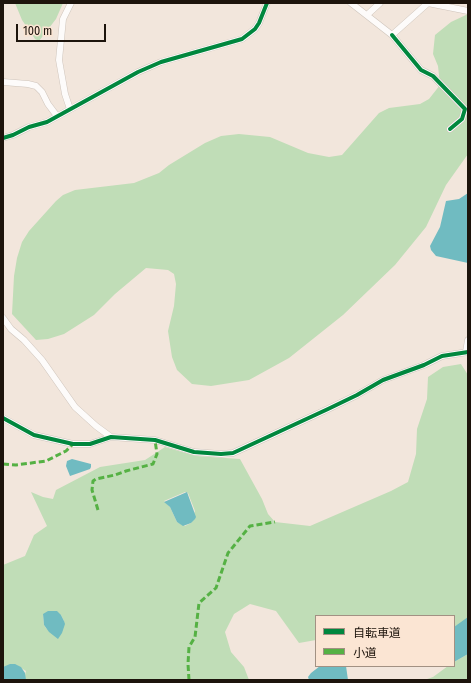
<!DOCTYPE html>
<html>
<head>
<meta charset="utf-8">
<style>
  body { margin:0 }
  #map { position:relative; width:471px; height:683px; overflow:hidden; background:#f2e6dc; font-family:"Fira Sans Condensed","Noto Sans JP",sans-serif }
  canvas { display:block }
  .frame { position:absolute; inset:0; border:4px solid #1d140c; pointer-events:none }
  .legend { position:absolute; left:315px; top:615px; width:140px; height:52px; box-sizing:border-box; background:#fbe5d3; border:1px solid #a29183; margin:0; padding:5px 7px; list-style:none; font-size:12px; color:#1d140c }
  .legend li { display:flex; align-items:center; gap:8px; height:20px }
  .legend b { width:20px; border:1px solid #a29183 }
  .scale { position:absolute; left:16px; top:24px; width:90px; height:18px; box-sizing:border-box; border:2px solid #1d140c; border-top:0; padding-left:5px; font-size:12px; line-height:14px; white-space:nowrap; color:#1d140c; -webkit-text-stroke:3px #fbe5d3; paint-order:stroke }
</style>
</head>
<body>
<div id="map">
<canvas width="471" height="683"></canvas>
<div class="frame"></div>
<ul class="legend">
<li><b style="height:5px;background:#00873e"></b>自転車道</li>
<li><b style="height:5px;background:#55b144"></b>小道</li>
</ul>
<div class="scale">100 m</div>
</div>
<script>
const g = document.querySelector('canvas').getContext('2d');
g.lineJoin = 'round';
function fillPath(path, color) { g.fillStyle = color; g.fill(path, 'evenodd'); }
const shape = rows => new Path2D(rows.map(r => 'M' + r).join(''));
function stroke(path, color, width, dash) { g.strokeStyle = color; g.lineWidth = width; g.lineCap = dash ? 'butt' : 'round'; g.setLineDash(dash || []); g.stroke(path); }
const green = shape([
  [15,3,63,3,56,19,39,41,35,39,22,20],
  [468,14,468,154,446,185,426,227,395,265,343,315,289,358,249,380,211,386,192,384,177,370,172,357,168,331,174,306,176,284,174,274,168,270,146,268,115,294,94,315,64,334,48,339,36,340,12,314,14,276,17,258,22,242,29,231,56,201,63,195,75,190,134,183,159,173,169,165,205,143,221,136,239,134,270,137,308,153,329,157,342,155,379,113,389,108,420,104,429,99,440,85,438,66,433,54,435,35,451,22],
  [461,364,468,375,468,620,454,627,454,616,316,616,316,640,299,643,276,611,250,604,234,614,225,632,231,652,244,667,249,680,24,680,26,671,16,665,3,667,3,565,25,556,34,535,47,526,31,492,43,497,53,499,56,490,100,467,145,460,165,447,196,456,240,459,262,499,268,514,275,522,310,526,391,491,408,482,416,454,417,429,427,399,428,377,443,367],
  [185,492,188,493,195,511,191,523,185,526,177,522,170,507,164,501],
  [43,614,61,615,64,621,58,638,46,628,44,625],
  [468,654,468,680,424,680,433,677,448,666,454,666,454,662]
]);
const water = shape([
  [468,193,468,263,436,256,431,250,430,246,440,227,446,201,459,199],
  [72,459,91,464,91,467,90,469,70,476,66,466,67,461],
  [187,492,196,517,195,519,191,523,183,526,177,522,170,507,164,502],
  [48,611,57,611,61,615,64,621,65,624,62,633,58,639,49,632,44,625,43,614],
  [468,617,468,654,454,662,454,627],
  [10,664,15,664,21,667,25,673,26,680,3,680,3,667],
  [320,666,346,666,348,680,309,680,308,677,311,673]
]);
const minor = shape([
  [351,3,392,35,428,3],
  [428,3,468,11],
  [367,15,380,3],
  [392,35,421,70,433,76,465,109,462,119,450,129],
  [3,82,28,84,36,86,42,92,48,104,57,116],
  [70,109,65,94,59,60,63,19,71,3],
  [3,138,13,135,29,127,47,122,138,72,161,62,242,39,255,29,259,23,267,3],
  [3,318,11,329,24,340,42,360,75,407,96,426,111,437],
  [466,352,468,340],
  [3,418,34,435,73,444,90,444,111,437,155,440,194,452,221,454,233,453,328,409,357,395,383,380,424,365,442,356,468,352]
]);
const quiet = shape([
  [3,464,16,465,46,461,66,451,73,444],
  [98,510,92,490,93,481,96,479,115,475,126,471,153,464,157,454,155,440],
  [189,680,188,664,189,647,195,637,199,603,216,588,228,553,250,526,275,522]
]);
const cycleway = shape([
  [392,35,421,70,433,76,465,109,462,119,450,129],
  [3,138,13,135,29,127,47,122,138,72,161,62,242,39,255,29,259,23,267,3],
  [3,418,34,435,73,444,90,444,111,437,155,440,194,452,221,454,233,453,328,409,357,395,383,380,424,365,442,356,468,352]
]);
fillPath(green, '#c0ddb7');
fillPath(water, '#70bbc1');
stroke(minor, '#cec4bb', 7);
stroke(minor, '#fdfbfa', 6);
stroke(quiet, '#55b144', 3, [6, 3]);
stroke(cycleway, '#00873e', 4);
</script>
</body>
</html>
